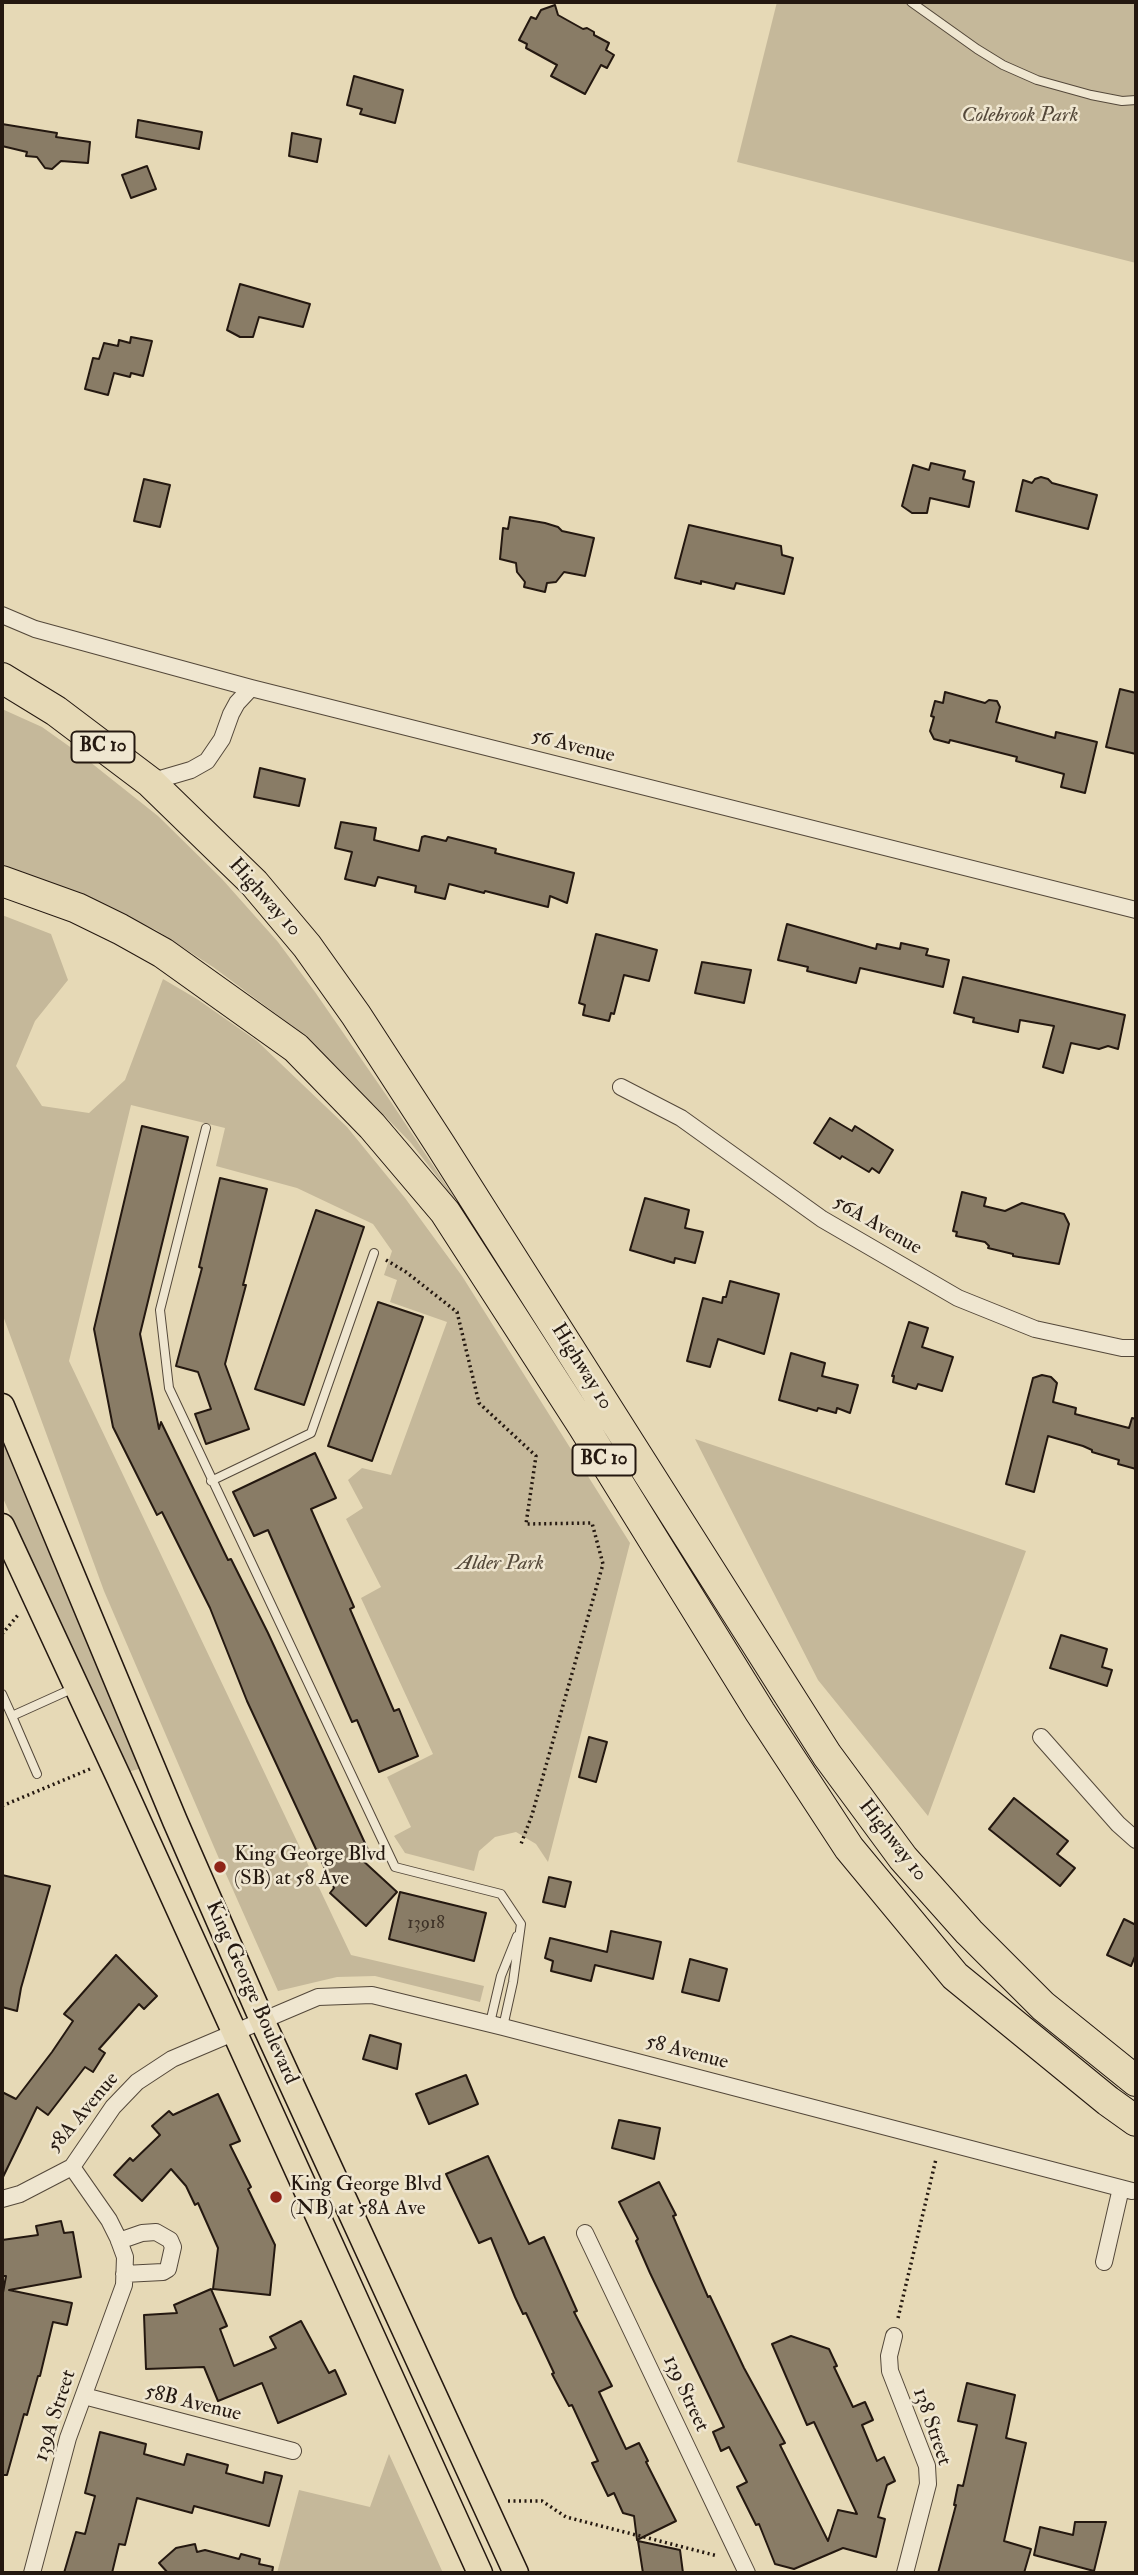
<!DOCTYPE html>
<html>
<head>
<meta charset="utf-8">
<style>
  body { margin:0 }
  #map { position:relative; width:1138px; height:2575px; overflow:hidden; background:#e6d9b6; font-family:"IM FELL Double Pica",serif }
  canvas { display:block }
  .frame { position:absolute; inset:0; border:4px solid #241810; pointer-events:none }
</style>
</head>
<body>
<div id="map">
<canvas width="1138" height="2575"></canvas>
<div class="frame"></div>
</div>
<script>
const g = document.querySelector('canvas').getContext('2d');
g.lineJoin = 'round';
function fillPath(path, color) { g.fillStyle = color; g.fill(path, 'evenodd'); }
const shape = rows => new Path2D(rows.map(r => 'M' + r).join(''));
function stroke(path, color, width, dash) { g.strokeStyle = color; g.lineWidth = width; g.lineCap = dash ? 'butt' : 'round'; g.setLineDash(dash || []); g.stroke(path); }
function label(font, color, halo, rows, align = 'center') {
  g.font = font + ' "IM FELL Double Pica",serif'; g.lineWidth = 5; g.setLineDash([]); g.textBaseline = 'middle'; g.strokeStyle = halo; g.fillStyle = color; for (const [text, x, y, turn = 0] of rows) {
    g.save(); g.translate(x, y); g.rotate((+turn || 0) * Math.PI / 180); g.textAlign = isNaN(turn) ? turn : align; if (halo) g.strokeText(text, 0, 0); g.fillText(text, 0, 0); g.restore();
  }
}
const green = shape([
  [777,2,1136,2,1136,263,737,162],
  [2,709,42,727,80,754,158,816,222,879,278,942,315,992,391,1102,491,1253,452,1196,411,1143,347,1077,295,1028,213,967,156,930,2,864],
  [2,915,51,934,68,980,35,1021,16,1066,42,1106,89,1113,125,1080,163,979,197,999,257,1041,347,1127,405,1198,462,1276,630,1543,548,1862,536,1844,516,1832,495,1837,479,1851,474,1871,405,1853,394,1836,411,1827,387,1777,433,1754,361,1598,381,1587,346,1519,363,1508,348,1480,362,1468,391,1475,447,1322,390,1302,397,1280,384,1275,392,1251,373,1224,297,1188,216,1166,225,1128,131,1105,69,1361,351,1955,484,1986,480,2002,375,1976,337,1977,278,1991,217,1854,104,1591,2,1313],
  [2,1436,147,1767,127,1772,2,1496],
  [695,1439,1026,1551,928,1816,818,1680],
  [389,2454,443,2573,277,2573,299,2490,370,2507]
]);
const building = shape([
  [555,5,558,15,583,29,587,28,594,32,594,35,609,43,606,50,614,55,607,68,601,65,585,94,551,76,557,65,526,48,527,44,519,40,531,17,536,19,541,10,555,5],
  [354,76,403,90,395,123,360,114,362,109,347,105,354,76],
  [138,120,202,132,199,149,136,137,138,120],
  [2,124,57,133,56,137,90,142,88,163,61,161,52,169,45,168,37,157,26,156,27,152,2,146,2,124],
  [292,133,321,139,317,162,289,156,292,133],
  [147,166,156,189,131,198,122,175,147,166],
  [240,284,310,304,303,327,259,317,253,337,240,337,227,330,240,284],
  [131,337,152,341,143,376,131,373,130,377,114,373,108,395,85,389,93,358,99,359,104,343,118,346,119,340,130,343,131,337],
  [931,463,965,471,963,479,974,482,969,507,930,498,927,513,912,513,902,506,913,465,929,470,931,463],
  [1041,477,1048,479,1052,483,1097,495,1088,529,1016,511,1023,480,1032,483,1035,479,1041,477],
  [144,479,170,485,160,527,134,521,144,479],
  [510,517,545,523,558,527,562,531,594,538,585,576,564,572,556,582,547,583,545,592,524,587,525,582,517,572,516,563,500,559,503,528,508,529,510,517],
  [689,525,781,546,782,555,793,558,784,594,736,583,734,589,701,581,701,584,675,578,689,525],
  [1120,689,1136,693,1136,754,1106,747,1120,689],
  [945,692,985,703,989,700,997,701,1000,707,996,722,1055,738,1056,732,1097,742,1085,793,1061,787,1064,774,1016,761,1017,757,950,740,949,743,934,739,930,731,934,717,931,716,935,701,943,703,945,692],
  [260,768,305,779,299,806,254,797,260,768],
  [341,822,376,828,374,840,419,851,422,837,425,836,446,841,448,837,496,849,495,853,574,873,567,903,550,896,548,907,485,891,484,893,449,884,445,899,415,892,416,886,378,877,375,886,345,879,352,852,335,848,341,822],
  [787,924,876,949,877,944,900,949,901,943,928,949,926,955,949,960,943,987,860,968,856,983,807,971,808,967,778,960,787,924],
  [596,934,657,950,649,981,624,975,614,1014,611,1013,609,1021,583,1015,585,1005,579,1003,596,934],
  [702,962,751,970,744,1003,695,993,702,962],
  [963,977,1125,1015,1118,1049,1108,1046,1099,1049,1071,1043,1063,1073,1043,1067,1054,1026,1020,1020,1018,1032,973,1022,974,1018,954,1013,963,977],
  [830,1118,852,1131,855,1126,893,1150,879,1173,872,1168,869,1172,842,1156,840,1159,814,1143,830,1118],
  [142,1126,188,1137,140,1334,159,1429,161,1422,228,1560,231,1559,268,1633,370,1854,360,1858,397,1892,366,1926,330,1893,334,1888,247,1701,210,1608,162,1512,157,1515,113,1427,94,1329,142,1126],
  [220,1178,267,1189,243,1285,246,1285,225,1364,249,1429,206,1444,195,1414,211,1409,198,1372,176,1366,202,1268,199,1267,220,1178],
  [962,1192,986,1198,984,1206,1005,1211,1022,1203,1064,1214,1069,1224,1059,1264,1013,1256,1013,1254,988,1248,989,1246,985,1242,956,1236,957,1232,953,1231,962,1192],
  [645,1198,689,1210,685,1228,703,1232,695,1263,675,1258,674,1263,630,1250,645,1198],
  [316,1210,364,1227,304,1405,255,1389,316,1210],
  [730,1281,779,1294,764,1354,718,1339,710,1367,687,1361,703,1298,722,1303,723,1297,726,1297,730,1281],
  [378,1302,423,1317,372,1461,328,1446,378,1302],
  [909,1322,928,1328,922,1347,953,1357,942,1391,918,1384,916,1389,893,1382,894,1376,892,1376,909,1322],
  [791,1353,825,1363,822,1376,858,1385,850,1413,837,1408,836,1413,818,1408,817,1411,779,1400,791,1353],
  [1042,1375,1051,1377,1057,1383,1053,1402,1076,1408,1075,1414,1129,1428,1132,1418,1136,1419,1136,1469,1118,1464,1119,1460,1092,1452,1092,1450,1083,1446,1048,1436,1034,1492,1006,1484,1033,1378,1042,1375],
  [315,1453,336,1498,311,1509,354,1607,350,1609,394,1711,399,1709,418,1756,379,1772,357,1720,352,1722,268,1530,254,1536,233,1492,315,1453],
  [1061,1635,1107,1649,1102,1667,1112,1670,1107,1686,1050,1668,1061,1635],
  [589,1737,607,1742,596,1782,579,1777,589,1737],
  [1014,1798,1068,1841,1057,1854,1075,1868,1060,1886,989,1829,1014,1798],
  [2,1875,50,1886,21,1988,17,2011,2,2007,2,1875],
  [549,1877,571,1882,565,1907,543,1902,549,1877],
  [400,1892,486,1913,474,1961,389,1939,400,1892],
  [1124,1919,1136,1925,1136,1954,1131,1966,1107,1955,1124,1919],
  [611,1931,661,1942,653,1979,595,1965,591,1981,551,1971,553,1961,545,1958,550,1938,607,1952,611,1931],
  [116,1955,157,1996,144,2009,139,2004,99,2049,105,2053,93,2072,85,2067,48,2115,37,2107,2,2179,2,2092,16,2099,52,2052,73,2021,64,2014,116,1955],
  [690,1959,727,1969,719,2001,682,1992,690,1959],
  [370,2035,401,2044,397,2069,363,2059,370,2035],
  [466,2075,478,2104,429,2124,416,2094,466,2075],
  [218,2094,240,2141,230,2145,251,2187,248,2189,275,2245,270,2295,213,2289,218,2248,198,2203,195,2205,186,2186,171,2169,142,2201,114,2175,130,2158,133,2161,160,2135,152,2126,169,2111,173,2115,218,2094],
  [619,2120,660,2128,654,2159,612,2148,619,2120],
  [488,2156,529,2244,544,2237,577,2311,574,2312,612,2386,599,2392,626,2449,639,2443,648,2461,646,2462,676,2521,637,2540,634,2516,623,2513,614,2493,608,2496,592,2463,598,2461,572,2405,569,2406,552,2374,554,2373,526,2313,523,2314,515,2297,491,2238,479,2243,446,2174,488,2156],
  [659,2182,676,2215,673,2216,708,2297,710,2296,744,2368,785,2443,780,2445,828,2541,838,2510,857,2514,814,2422,807,2425,772,2344,791,2336,829,2349,837,2366,834,2367,853,2407,865,2402,873,2420,862,2425,877,2461,884,2457,895,2481,887,2485,878,2517,885,2519,876,2557,843,2548,794,2569,775,2564,759,2524,756,2525,737,2487,747,2482,729,2447,721,2451,713,2432,724,2427,650,2273,636,2241,638,2239,619,2202,659,2182],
  [61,2221,64,2233,73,2232,81,2277,9,2290,72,2303,67,2325,53,2322,40,2376,38,2376,27,2415,24,2414,7,2475,2,2475,2,2298,6,2276,2,2276,2,2240,38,2235,36,2226,61,2221],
  [211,2289,227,2326,220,2329,234,2366,276,2348,270,2337,301,2321,329,2373,335,2370,346,2394,278,2423,262,2383,218,2401,204,2367,146,2369,144,2315,177,2313,174,2305,211,2289],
  [967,2383,1015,2395,1006,2438,1026,2443,1004,2541,1031,2549,1024,2573,938,2573,956,2505,954,2505,958,2485,963,2486,977,2425,958,2421,967,2383],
  [100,2432,146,2444,144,2454,184,2465,187,2454,228,2465,226,2473,263,2483,265,2472,282,2476,269,2526,194,2506,192,2513,137,2498,125,2545,119,2544,112,2573,64,2573,76,2532,85,2534,95,2496,85,2493,100,2432],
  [1075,2522,1106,2522,1094,2571,1034,2555,1040,2527,1073,2535,1075,2522],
  [638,2541,680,2550,683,2573,643,2573,638,2541],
  [195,2544,197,2552,205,2550,239,2559,241,2554,260,2559,259,2564,273,2567,272,2573,168,2573,159,2563,176,2548,195,2544]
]);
const path = shape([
  [386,1260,406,1272,457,1312,479,1403,536,1456,526,1524,592,1523,603,1564,532,1815,521,1844],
  [2,1634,18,1615],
  [2,1806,90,1769],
  [898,2318,936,2159],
  [508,2501,542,2501,566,2517,718,2556]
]);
const lane = shape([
  [911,2,977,49,1003,65,1037,80,1091,95,1122,101,1136,100],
  [206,1128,160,1310,169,1388,395,1867,501,1894,521,1924,513,1982,503,2027],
  [211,1481,311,1433,374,1253],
  [2,1694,12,1716,74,1688],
  [12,1716,37,1774],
  [490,2023,501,1976,517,1936]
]);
const street = shape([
  [2,615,35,629,251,688,1136,910],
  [150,782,191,770,207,761,222,739,231,714,237,703,251,688],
  [621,1087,681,1118,822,1219,958,1298,1035,1329,1122,1348,1136,1348],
  [1041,1737,1118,1824,1136,1840],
  [2,2199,20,2194,72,2167,113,2107,137,2082,172,2059,318,1997,372,1995,503,2027,1132,2191],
  [585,2233,747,2573],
  [119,2241,142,2233,156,2232,170,2240,173,2247,168,2269,163,2272,124,2274],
  [1104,2262,1121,2188],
  [894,2336,889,2356,890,2371,927,2466,928,2484,905,2573],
  [84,2396,293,2451],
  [32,2573,68,2438,124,2285,125,2257,118,2238,109,2220,72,2167]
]);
const primary = shape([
  [2,1406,175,1821,262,2020,516,2573],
  [2,1526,119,1778,480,2573]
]);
const highway = shape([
  [2,678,56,711,150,782,254,883,307,946,356,1015,441,1146,827,1755,903,1858,969,1932,1043,2006,1136,2081],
  [2,881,77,908,120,929,163,953,296,1048,372,1126,445,1212,583,1426,760,1712,849,1848,955,1976,1108,2101,1136,2121]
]);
const markers = [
  [220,1867,7,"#8f2418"],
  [276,2197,7,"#8f2418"]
];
const numberNames = [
  ["13918",426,1924]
];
const shields = [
  [103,747,63],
  [604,1460,63]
];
const shieldNames = [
  ["BC 10",103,747],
  ["BC 10",604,1460]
];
const parkNames = [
  ["Colebrook Park",1020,116],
  ["Alder Park",500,1564]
];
const streetNames = [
  ["56 Avenue",573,747,14],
  ["Highway 10",264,898,48],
  ["56A Avenue",877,1226,30],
  ["Highway 10",581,1367,58],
  ["Highway 10",892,1841,52],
  ["King George Boulevard",251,1993,66],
  ["58 Avenue",687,2053,15],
  ["58A Avenue",84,2113,-50],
  ["139 Street",685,2394,65],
  ["58B Avenue",193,2404,14],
  ["139A Street",56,2416,-72],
  ["138 Street",931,2427,71]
];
const poiNames = [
  ["King George Blvd",234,1855],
  ["(SB) at 58 Ave",234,1879],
  ["King George Blvd",290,2185],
  ["(NB) at 58A Ave",290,2209]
];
fillPath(green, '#c5b89a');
fillPath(building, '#897c66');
stroke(building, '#241810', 2);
stroke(lane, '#54483a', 10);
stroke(street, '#54483a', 18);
stroke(primary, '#241810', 27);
stroke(highway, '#241810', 32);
stroke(path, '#241810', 3.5, [2, 3.5]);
stroke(lane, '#efe6d0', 8);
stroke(street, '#efe6d0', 16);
stroke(primary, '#e6d9b6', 24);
stroke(highway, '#e6d9b6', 30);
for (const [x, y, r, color] of markers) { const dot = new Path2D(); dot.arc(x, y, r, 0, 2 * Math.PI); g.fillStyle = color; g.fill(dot); stroke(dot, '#efe6d0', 2.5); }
label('18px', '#3d3126', null, numberNames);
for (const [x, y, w] of shields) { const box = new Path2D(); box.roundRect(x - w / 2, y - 15.5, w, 31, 5); g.fillStyle = '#efe6d0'; g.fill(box); stroke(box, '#241810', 2); }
label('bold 19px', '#241810', null, shieldNames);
label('italic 21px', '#544839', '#efe6d0', parkNames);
label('21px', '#241810', '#efe6d0', streetNames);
label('21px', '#241810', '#efe6d0', poiNames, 'left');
</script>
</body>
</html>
